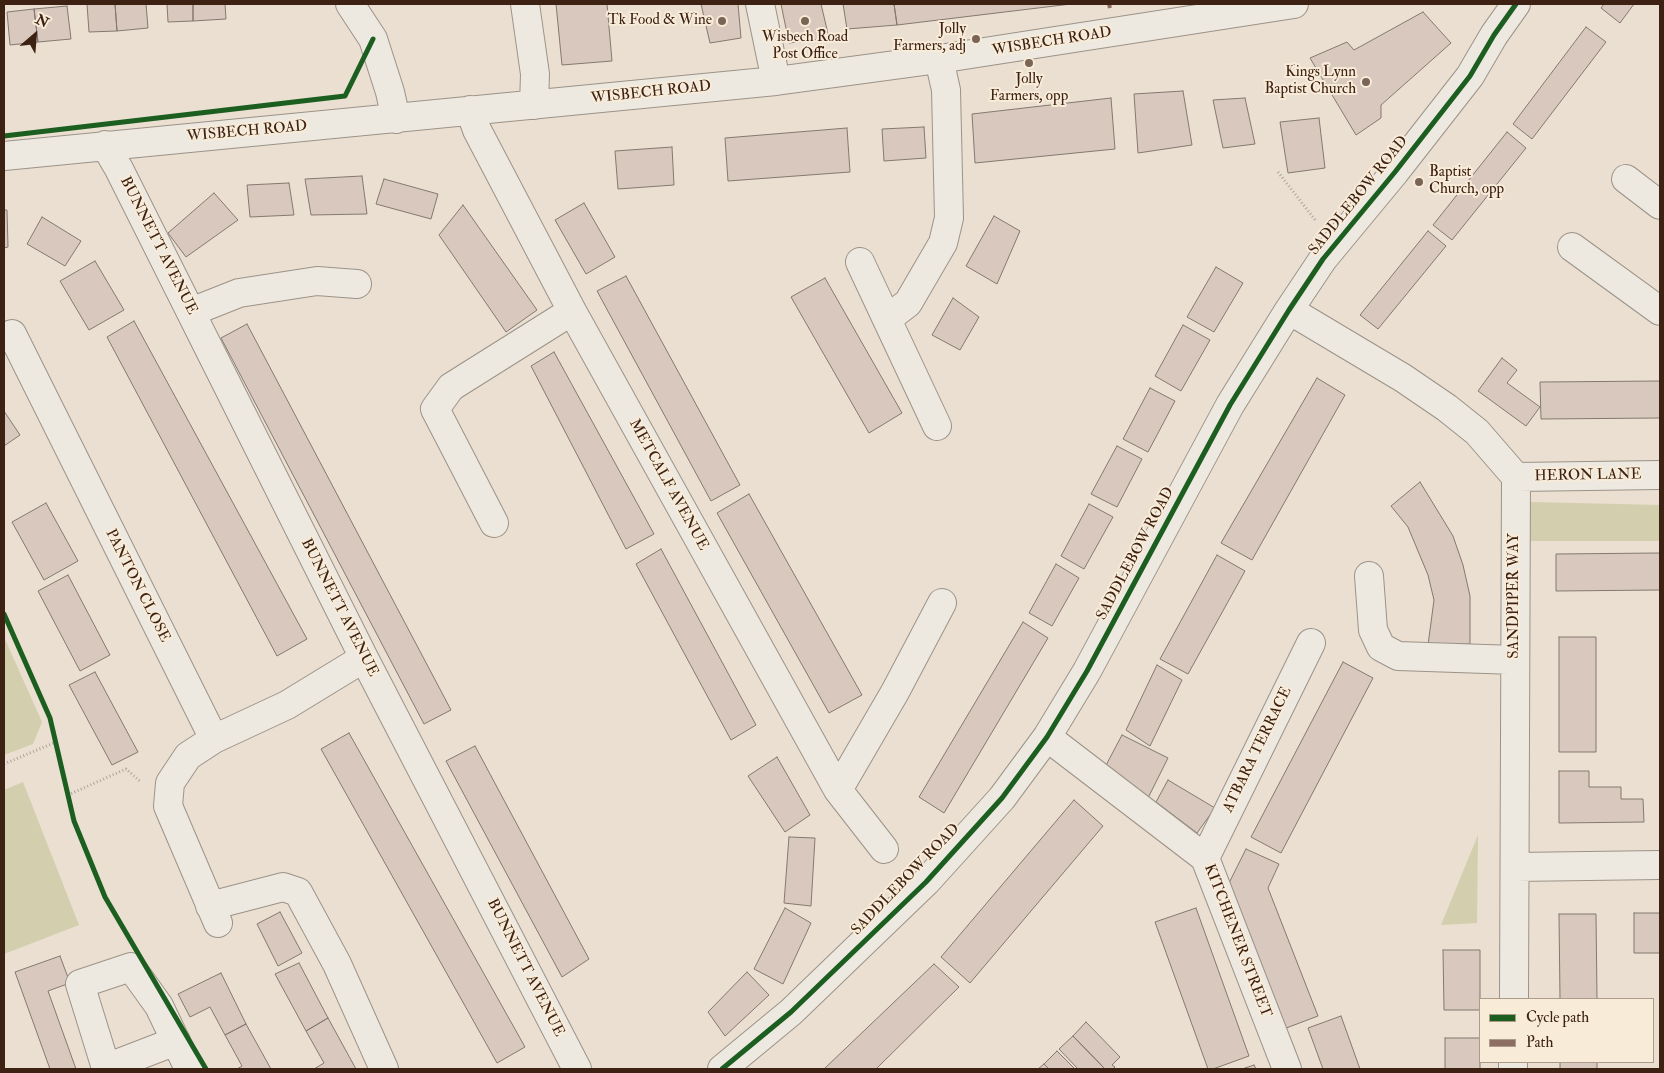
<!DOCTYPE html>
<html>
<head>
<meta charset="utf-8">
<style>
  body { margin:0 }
  #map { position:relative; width:1664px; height:1073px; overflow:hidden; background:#eadfd0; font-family:"IM FELL Double Pica",serif }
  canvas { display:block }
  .frame { position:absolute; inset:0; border:5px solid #3d2113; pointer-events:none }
  .legend { position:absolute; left:1479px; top:998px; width:175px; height:65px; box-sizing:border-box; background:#f8ecd9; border:1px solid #ad9b8a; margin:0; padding:6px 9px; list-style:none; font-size:15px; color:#3d2113 }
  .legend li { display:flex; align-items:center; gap:10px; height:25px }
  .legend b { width:25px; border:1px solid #ad9b8a }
  .north { position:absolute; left:10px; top:10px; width:50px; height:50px; -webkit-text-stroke:4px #f8ecd9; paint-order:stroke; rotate:27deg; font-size:14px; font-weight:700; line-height:20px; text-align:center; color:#3d2113 }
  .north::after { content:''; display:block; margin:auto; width:18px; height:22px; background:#3d2113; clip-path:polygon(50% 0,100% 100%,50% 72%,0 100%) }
</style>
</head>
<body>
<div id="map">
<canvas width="1664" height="1073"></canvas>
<div class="frame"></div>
<ul class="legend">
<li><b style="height:6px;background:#1b5e20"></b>Cycle path</li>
<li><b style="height:6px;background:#8d6e63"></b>Path</li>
</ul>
<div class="north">N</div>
</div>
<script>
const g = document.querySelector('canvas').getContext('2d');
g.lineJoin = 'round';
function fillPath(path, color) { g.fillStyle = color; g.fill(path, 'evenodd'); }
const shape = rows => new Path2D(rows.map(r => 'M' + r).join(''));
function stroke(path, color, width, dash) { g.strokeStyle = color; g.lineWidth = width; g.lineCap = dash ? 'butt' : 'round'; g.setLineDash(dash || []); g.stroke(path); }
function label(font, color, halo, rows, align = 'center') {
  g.font = font + ' "IM FELL Double Pica",serif'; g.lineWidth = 4; g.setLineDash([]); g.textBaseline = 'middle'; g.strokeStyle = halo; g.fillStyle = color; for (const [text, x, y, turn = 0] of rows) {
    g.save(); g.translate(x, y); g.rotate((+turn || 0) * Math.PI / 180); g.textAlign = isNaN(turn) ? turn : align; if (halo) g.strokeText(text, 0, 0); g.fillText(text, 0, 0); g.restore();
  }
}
const green = shape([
  [1531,502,1660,505,1660,541,1524,541],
  [4,637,42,722,33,744,4,755],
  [23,782,79,925,4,954,4,790],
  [1478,835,1477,923,1441,925]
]);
const building = shape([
  [87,4,115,4,117,31,89,32,87,4],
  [115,4,146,4,148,28,117,31,115,4],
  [167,4,193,4,193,21,168,22,167,4],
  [193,4,225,4,226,19,193,21,193,4],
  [556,4,607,4,612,61,562,65,556,4],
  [701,4,738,4,741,38,710,43,701,4],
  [781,4,821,4,829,38,789,43,781,4],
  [843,4,894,4,897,25,847,29,843,4],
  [894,4,1071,4,897,25,894,4],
  [1604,4,1634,4,1620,23,1601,8,1604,4],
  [67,6,71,39,38,42,34,9,67,6],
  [34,9,38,42,10,45,7,12,34,9],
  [1423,12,1451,43,1381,105,1381,118,1356,135,1310,58,1347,42,1354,50,1423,12],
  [1586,27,1606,42,1532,139,1513,124,1586,27],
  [1183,91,1192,145,1138,153,1134,94,1183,91],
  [1111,98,1115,149,975,163,972,114,1111,98],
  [1245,98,1255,144,1223,148,1213,100,1245,98],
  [1319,118,1325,168,1288,173,1280,122,1319,118],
  [924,127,926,158,884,161,882,129,924,127],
  [847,128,850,172,728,181,725,138,847,128],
  [1507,132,1526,148,1452,240,1433,225,1507,132],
  [672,147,674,185,618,189,615,151,672,147],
  [362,176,367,214,311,215,305,179,362,176],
  [384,179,438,194,431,219,376,204,384,179],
  [289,183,294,215,250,217,247,185,289,183],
  [214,193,238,220,186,257,168,233,214,193],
  [584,203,615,257,586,274,555,220,584,203],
  [463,205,537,310,506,332,439,235,463,205],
  [4,210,7,210,8,247,4,248,4,210],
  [994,216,1020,231,997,284,966,266,994,216],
  [42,217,81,241,65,266,27,244,42,217],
  [1428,231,1446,246,1378,329,1360,315,1428,231],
  [95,261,124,310,89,330,60,281,95,261],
  [1216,267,1243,283,1214,332,1187,317,1216,267],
  [626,276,740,485,711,501,597,291,626,276],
  [825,278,902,413,869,433,791,297,825,278],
  [953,298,979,317,960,350,932,335,953,298],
  [134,321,307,639,277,656,107,337,134,321],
  [247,324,451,710,424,724,221,338,247,324],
  [1183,325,1210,340,1181,391,1155,376,1183,325],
  [554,352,654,534,626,549,531,366,554,352],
  [1502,358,1517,370,1507,383,1540,407,1526,426,1478,391,1502,358],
  [1317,378,1345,395,1252,560,1221,543,1317,378],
  [1660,381,1660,418,1541,419,1540,382,1660,381],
  [1150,388,1175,401,1148,452,1123,439,1150,388],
  [4,411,20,435,4,446,4,411],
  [1117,446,1142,459,1117,507,1091,494,1117,446],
  [1420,482,1453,536,1463,565,1470,596,1470,644,1428,645,1434,600,1428,575,1408,527,1391,506,1420,482],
  [749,494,862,695,829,713,717,513,749,494],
  [46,503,78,561,44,580,12,522,46,503],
  [1089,504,1113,517,1084,569,1061,556,1089,504],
  [661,549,756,725,731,740,636,564,661,549],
  [1660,553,1660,590,1556,591,1556,554,1660,553],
  [1217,555,1245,571,1188,674,1160,659,1217,555],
  [1056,564,1079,578,1052,626,1029,613,1056,564],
  [68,575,110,655,80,671,38,591,68,575],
  [1023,622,1048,638,944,813,919,797,1023,622],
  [1559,637,1596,637,1596,752,1559,752,1559,637],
  [1343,662,1373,678,1281,853,1251,837,1343,662],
  [1157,665,1182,680,1150,746,1126,730,1157,665],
  [95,672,138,752,112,765,69,685,95,672],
  [349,733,525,1047,497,1063,321,749,349,733],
  [1122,735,1168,758,1148,798,1104,769,1122,735],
  [475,746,589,959,562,977,446,761,475,746],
  [777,757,810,815,785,832,748,776,777,757],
  [1559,771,1589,771,1589,787,1621,787,1621,799,1643,799,1644,822,1559,823,1559,771],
  [1168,780,1215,808,1197,833,1156,802,1168,780],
  [1074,800,1103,826,970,983,941,957,1074,800],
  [789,837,815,838,811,906,784,903,789,837],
  [1246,849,1279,864,1268,888,1318,1016,1281,1030,1226,889,1246,849],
  [785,908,811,923,783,984,754,969,785,908],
  [1196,908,1249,1056,1213,1069,1208,1069,1155,922,1196,908],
  [280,912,302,953,278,966,257,924,280,912],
  [1634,913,1660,913,1660,953,1634,953,1634,913],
  [1559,914,1596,914,1597,999,1560,999,1559,914],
  [1443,950,1480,950,1480,1010,1444,1010,1443,950],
  [60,956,70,983,48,991,76,1069,50,1069,15,972,60,956],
  [299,963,328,1018,306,1031,275,974,299,963],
  [934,964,959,987,876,1069,824,1069,934,964],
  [747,972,769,995,725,1036,708,1012,747,972],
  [221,973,246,1024,225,1035,210,1007,190,1017,178,994,221,973],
  [1341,1016,1360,1069,1323,1069,1308,1028,1341,1016],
  [328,1018,356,1069,314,1069,324,1063,306,1031,328,1018],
  [1086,1022,1120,1057,1112,1065,1115,1067,1113,1069,1105,1069,1073,1036,1086,1022],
  [246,1024,271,1069,237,1069,242,1066,225,1035,246,1024],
  [1073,1036,1105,1069,1078,1069,1059,1049,1073,1036],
  [1445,1038,1480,1038,1480,1069,1445,1069,1445,1038],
  [1057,1051,1075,1069,1049,1069,1044,1064,1057,1051],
  [1560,1062,1597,1062,1597,1069,1560,1069,1560,1062],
  [1044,1064,1049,1069,1038,1069,1044,1064],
  [1254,1065,1256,1069,1242,1069,1254,1065]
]);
const path = shape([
  [1278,172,1316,221],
  [4,764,56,742],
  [68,795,126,769,141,782]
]);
const minor = shape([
  [350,4,373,39,390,92,396,119],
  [525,4,535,74,534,105],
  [760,4,776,81],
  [470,110,477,130,572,311,838,790,884,849],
  [105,145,119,169,364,658,577,1069],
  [4,156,776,81,939,59,1294,4],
  [1626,179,1660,205],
  [1572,247,1660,311],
  [860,262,937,426],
  [1289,310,1403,378,1447,408,1477,432,1516,477,1514,999],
  [191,312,239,293,317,281,357,284],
  [887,319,908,303,943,243,949,218,946,90,939,59],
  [12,334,214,739],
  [1516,477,1660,475],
  [494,523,435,409,451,387,572,311],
  [1369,576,1373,630,1381,647,1398,656,1515,660],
  [1047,737,1205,858,1287,1069],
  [838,790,895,692,942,603],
  [1205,858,1311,643],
  [1515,867,1660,865],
  [210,906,283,887,298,892,337,964,384,1069],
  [218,923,168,806,170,783,188,756,214,739,287,705,364,658],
  [176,1041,106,1068,80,984,131,967,159,1006,189,1069],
  [722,1069,791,1012,926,882,1002,798,1047,737,1087,671,1230,405,1289,310,1323,259,1395,172,1470,76,1494,35,1516,4],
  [1513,1069,1513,1062]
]);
const quiet = shape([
  [1109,4,1110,8]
]);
const cycleway = shape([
  [4,136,345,96,373,39],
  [4,614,50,718,74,821,105,897,206,1069],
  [722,1069,791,1012,926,882,1002,798,1047,737,1087,671,1230,405,1289,310,1323,259,1395,172,1470,76,1494,35,1516,4]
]);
const markers = [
  [722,21,5,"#7a6455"],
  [805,21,5,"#7a6455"],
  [976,39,5,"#7a6455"],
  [1029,63,5,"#7a6455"],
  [1366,82,5,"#7a6455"],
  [1419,182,5,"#7a6455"]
];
const poiNames = [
  ["Tk Food & Wine",712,21],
  ["Jolly",966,30],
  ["Farmers, adj",966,47],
  ["Wisbech Road",805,38,"center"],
  ["Post Office",805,55,"center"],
  ["Kings Lynn",1356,73],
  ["Baptist Church",1356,90],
  ["Jolly",1029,80,"center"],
  ["Farmers, opp",1029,97,"center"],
  ["Baptist",1429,173,"left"],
  ["Church, opp",1429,190,"left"]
];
const streetNames = [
  ["WISBECH ROAD",1052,42,-9],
  ["WISBECH ROAD",651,93,-6],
  ["WISBECH ROAD",247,132,-5],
  ["SADDLEBOW ROAD",1359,196,-51],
  ["BUNNETT AVENUE",158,246,63],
  ["HERON LANE",1588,476,-1],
  ["METCALF AVENUE",668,485,61],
  ["SADDLEBOW ROAD",1136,554,-62],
  ["PANTON CLOSE",137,586,63],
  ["SANDPIPER WAY",1515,596,-90],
  ["BUNNETT AVENUE",339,608,63],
  ["ATBARA TERRACE",1258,750,-64],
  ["SADDLEBOW ROAD",906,880,-46],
  ["KITCHENER STREET",1237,941,69],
  ["BUNNETT AVENUE",525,968,63]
];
fillPath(green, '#d3cead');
fillPath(building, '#d8c8be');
stroke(building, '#837970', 1);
stroke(minor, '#9c9388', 30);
stroke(path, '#ada59e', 3, [1, 2.5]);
stroke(minor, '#ede8e0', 28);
stroke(quiet, '#8d6e63', 4, [8, 4]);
stroke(cycleway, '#1b5e20', 5);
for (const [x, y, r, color] of markers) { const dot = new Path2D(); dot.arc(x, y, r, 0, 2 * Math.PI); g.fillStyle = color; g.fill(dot); stroke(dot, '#f8ecd9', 2); }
label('15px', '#3d2113', '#f8ecd9', poiNames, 'right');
label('15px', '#3d2113', '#f8ecd9', streetNames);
</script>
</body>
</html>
